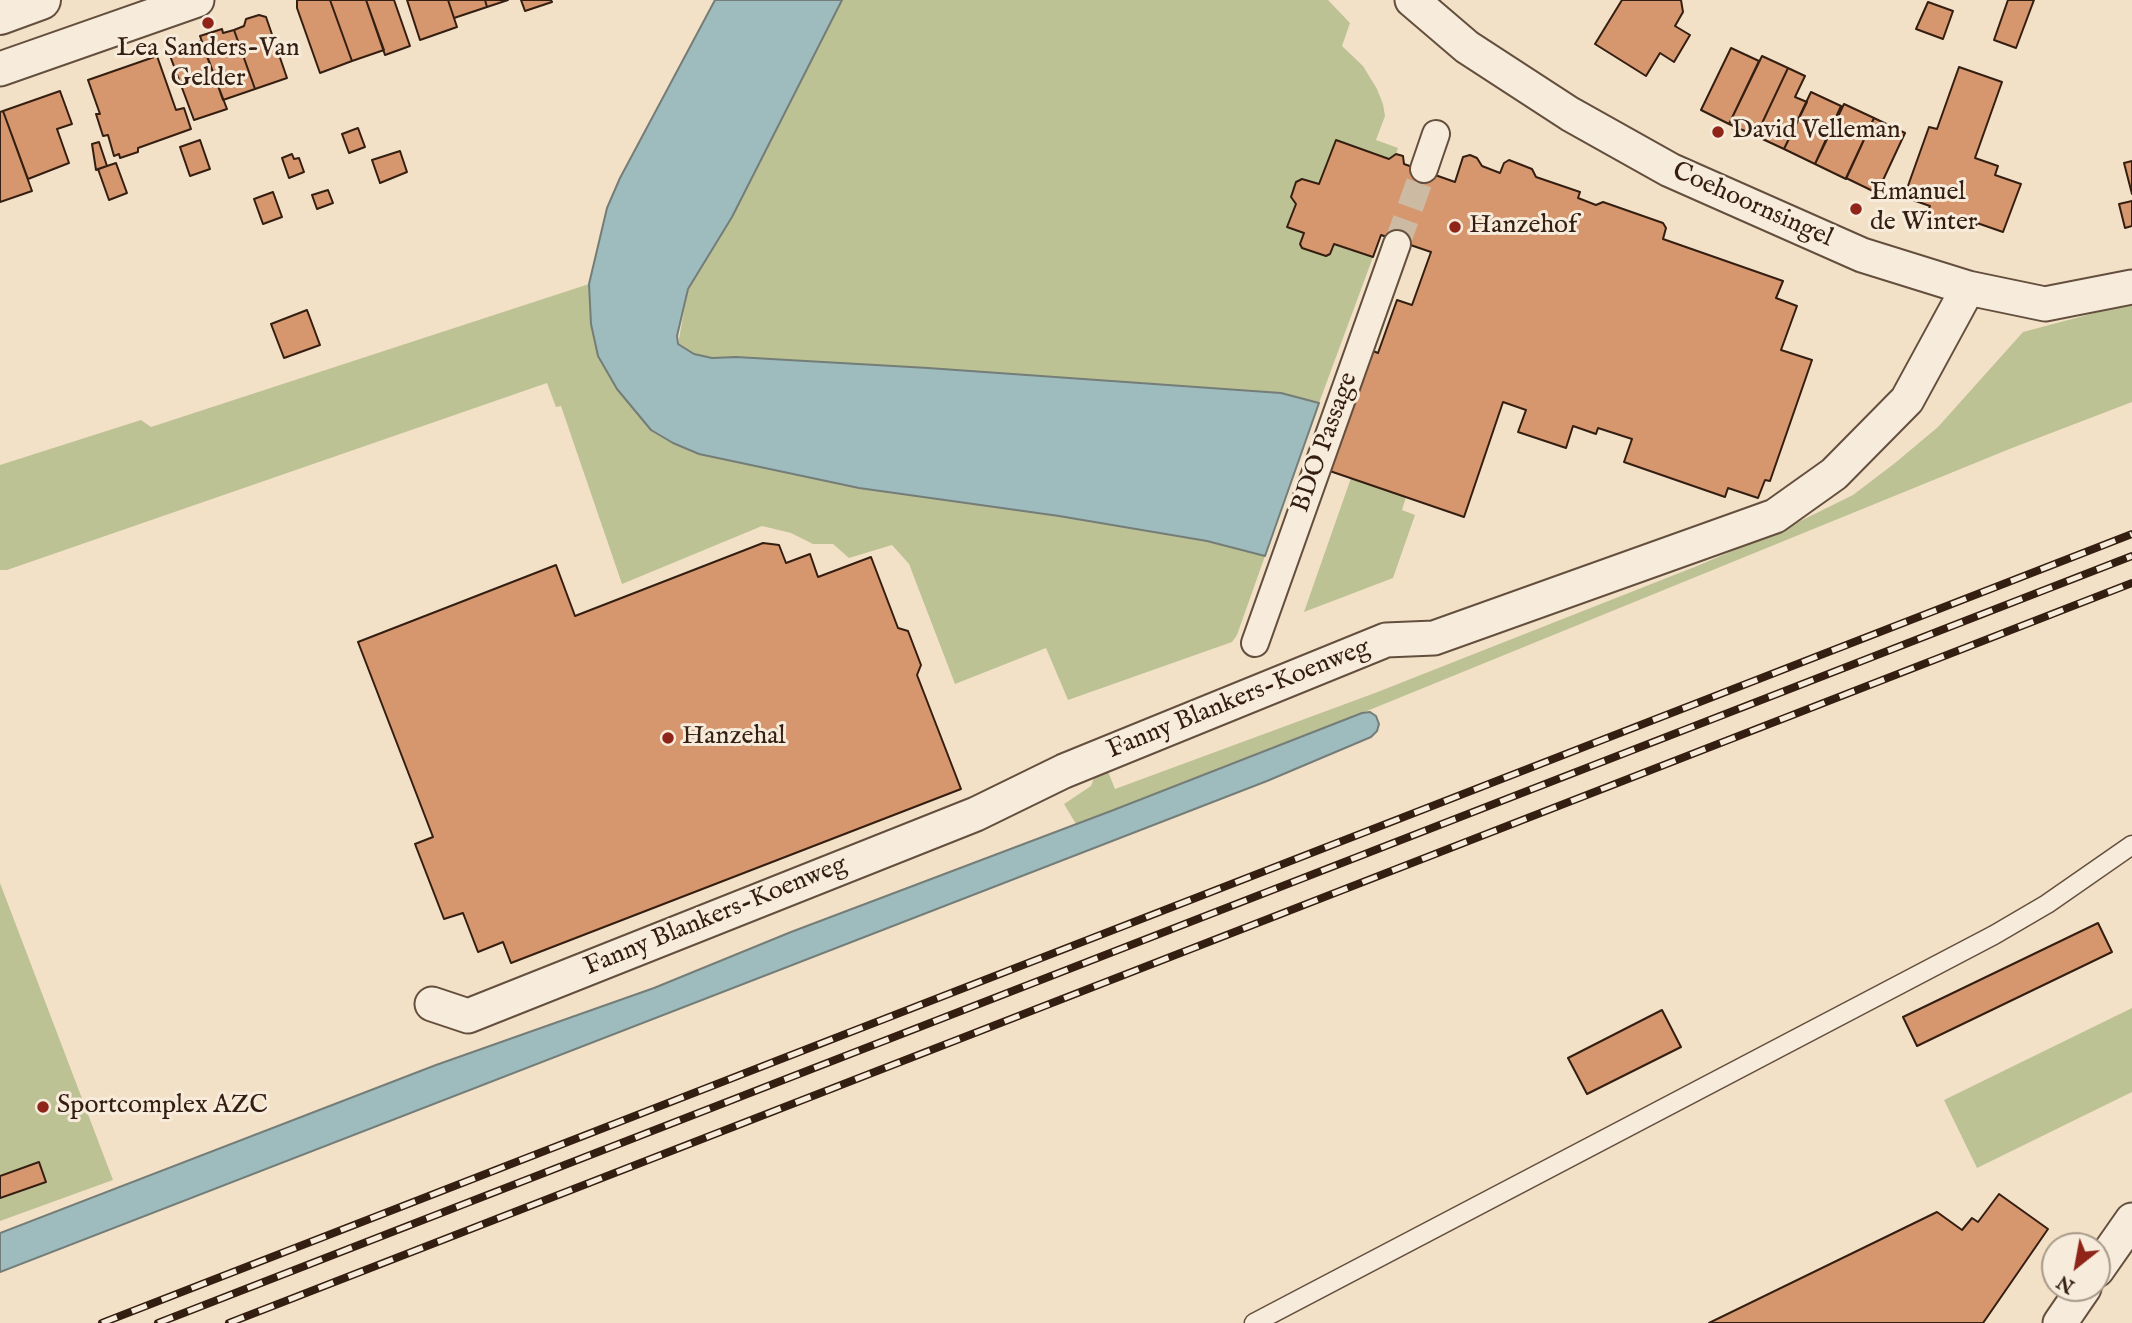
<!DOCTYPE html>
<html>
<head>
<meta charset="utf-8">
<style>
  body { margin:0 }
  #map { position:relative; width:2132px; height:1323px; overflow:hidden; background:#f3e1c7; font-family:"IM FELL English",serif }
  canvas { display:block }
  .north { position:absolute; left:2041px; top:1232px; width:70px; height:70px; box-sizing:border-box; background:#f7ecdb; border:2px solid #a99a8a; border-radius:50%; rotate:211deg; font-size:19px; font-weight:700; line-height:28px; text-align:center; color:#341e11 }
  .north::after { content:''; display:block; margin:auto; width:24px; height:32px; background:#8f2418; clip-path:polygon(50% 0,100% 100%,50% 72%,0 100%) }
</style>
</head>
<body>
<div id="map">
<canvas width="2132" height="1323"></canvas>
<div class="north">N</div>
</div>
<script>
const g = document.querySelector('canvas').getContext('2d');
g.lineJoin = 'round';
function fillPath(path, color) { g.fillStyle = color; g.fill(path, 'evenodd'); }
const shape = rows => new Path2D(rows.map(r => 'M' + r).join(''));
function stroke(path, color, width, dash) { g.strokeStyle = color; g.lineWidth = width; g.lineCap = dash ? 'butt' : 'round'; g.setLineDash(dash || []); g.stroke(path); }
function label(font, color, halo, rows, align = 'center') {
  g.font = font + ' "IM FELL English",serif'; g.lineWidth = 6; g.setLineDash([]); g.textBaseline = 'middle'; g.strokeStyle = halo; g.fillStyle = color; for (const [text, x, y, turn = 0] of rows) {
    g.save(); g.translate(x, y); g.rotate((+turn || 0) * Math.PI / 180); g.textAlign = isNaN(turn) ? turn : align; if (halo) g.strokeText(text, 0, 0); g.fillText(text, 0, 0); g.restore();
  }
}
const green = shape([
  [842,0,1328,0,1350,23,1342,46,1363,66,1377,89,1383,104,1385,116,1376,140,1398,148,1396,154,1389,159,1336,140,1319,184,1302,179,1296,182,1291,197,1296,204,1288,227,1304,233,1300,244,1302,248,1326,256,1330,254,1334,244,1373,257,1319,403,1281,393,928,368,736,357,712,358,694,354,678,344,688,289,732,217],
  [589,284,591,324,673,443,699,454,859,488,1059,516,1207,541,1265,556,1237,635,1232,642,1068,700,1046,648,955,684,909,564,892,545,849,558,833,544,813,544,791,533,762,526,622,584,561,406,556,407,547,383,7,570,0,570,0,465,141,420,151,427],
  [2132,303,2132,402,2012,448,1362,713,1111,811,1076,824,1064,804,1091,786,1097,770,1105,764,1115,789,1375,693,1697,566,1788,527,1853,495,1895,463,1938,427,2023,332],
  [1351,478,1406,497,1402,510,1415,515,1393,578,1304,612],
  [0,883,113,1180,0,1221],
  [2132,1008,2132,1092,1977,1168,1944,1100]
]);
const water = shape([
  [715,0,842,0,732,217,688,289,677,336,678,344,694,354,712,358,736,357,928,368,1281,393,1319,403,1265,556,1207,541,1059,516,859,488,699,454,673,443,651,430,617,389,598,356,591,324,589,284,607,208,620,178,715,0],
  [1370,712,1376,716,1379,724,1377,731,1371,737,1267,781,0,1272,0,1233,436,1065,654,988,791,932,1111,811,1362,713,1370,712]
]);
const building = shape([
  [297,0,330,0,352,61,320,73,297,8,297,0],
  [330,0,366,0,384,50,352,61,330,0],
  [366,0,394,0,410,46,385,55,366,0],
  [407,0,448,0,457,27,420,40,407,0],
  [448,0,485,0,487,7,454,18,448,0],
  [485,0,508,0,487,7,485,0],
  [521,0,551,0,552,2,525,11,521,0],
  [1622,0,1681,0,1683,12,1675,26,1690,35,1674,62,1660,53,1646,76,1595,44,1622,0],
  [2008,0,2034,0,2016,48,1994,40,2008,0],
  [1928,2,1953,11,1943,39,1916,29,1928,2],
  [259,15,266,17,287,78,255,89,234,30,244,26,246,19,259,15],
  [222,29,223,33,234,30,255,89,223,100,200,36,222,29],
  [201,41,227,109,194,120,169,53,172,46,184,42,191,44,201,41],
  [1731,48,1759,61,1729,124,1701,110,1731,48],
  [157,56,176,110,184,108,191,129,138,148,138,152,120,158,119,154,114,156,108,135,103,136,96,114,100,114,88,80,157,56],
  [1762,56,1788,68,1756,136,1729,124,1762,56],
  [1959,67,2002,82,1975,158,1998,166,1995,175,2021,184,2003,232,1977,223,1974,231,1927,214,1930,206,1904,197,1929,127,1937,129,1959,67],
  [1788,68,1805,76,1795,97,1807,102,1784,149,1756,136,1788,68],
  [60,91,72,124,57,129,69,163,28,179,3,111,60,91],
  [1811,92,1841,106,1815,164,1784,149,1811,92],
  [1844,104,1874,118,1846,179,1815,164,1844,104],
  [3,111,32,191,0,202,0,112,3,111],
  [1874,118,1905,133,1877,193,1846,178,1874,118],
  [358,128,365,147,349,153,342,134,358,128],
  [200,140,210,169,190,176,180,147,200,140],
  [1336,140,1389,159,1396,154,1403,156,1404,164,1455,182,1463,157,1470,155,1477,158,1482,166,1500,173,1504,163,1509,160,1532,169,1536,177,1580,192,1578,198,1596,205,1603,202,1663,223,1666,228,1663,239,1783,281,1776,298,1797,306,1781,350,1812,360,1770,481,1765,480,1758,498,1728,488,1725,497,1624,462,1632,439,1598,428,1596,434,1573,426,1566,448,1518,432,1526,410,1503,402,1464,517,1324,469,1366,348,1378,353,1397,300,1412,305,1431,252,1381,235,1373,257,1334,244,1330,254,1326,256,1302,248,1300,244,1304,233,1287,227,1296,204,1291,197,1296,182,1302,179,1319,184,1336,140],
  [99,142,107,166,96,170,92,144,99,142],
  [400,151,407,172,380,183,372,160,400,151],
  [292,154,294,159,299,158,304,172,289,178,282,158,292,154],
  [2132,161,2132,194,2124,163,2132,161],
  [116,163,127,193,109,200,98,169,116,163],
  [328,190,333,203,317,209,312,195,328,190],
  [273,192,282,217,263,224,254,199,273,192],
  [2132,201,2132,226,2125,228,2119,204,2132,201],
  [307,310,320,345,284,358,271,324,307,310],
  [763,543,779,545,786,563,810,554,818,577,871,557,898,628,908,631,921,665,917,675,961,789,511,963,503,942,478,952,463,913,444,919,415,844,433,837,358,642,556,565,575,616,763,543],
  [2098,923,2112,952,1917,1046,1903,1017,2098,923],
  [1662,1010,1681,1047,1587,1094,1568,1058,1662,1010],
  [39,1162,46,1182,0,1198,0,1176,39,1162],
  [1999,1194,2048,1229,1983,1323,1709,1323,1937,1212,1962,1230,1972,1218,1978,1222,1999,1194]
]);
const pedestrianTunnel = shape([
  [1397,244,1424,169]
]);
const service = shape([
  [1254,1323,1994,935,2047,904,2132,845]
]);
const pedestrian = shape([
  [1424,169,1436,134],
  [1255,643,1397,244]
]);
const minor = shape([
  [1412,0,1467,47,1570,114,1670,170,1862,255,1968,288,2045,304,2132,287],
  [0,69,197,0],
  [432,1004,468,1016,976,814,1064,771,1386,640,1434,638,1775,516,1834,474,1907,400,1968,288],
  [2097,1270,2132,1220],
  [2060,1323,2084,1288]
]);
const tertiary = shape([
  [0,15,41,0]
]);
const rail = shape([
  [102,1323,2132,534],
  [158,1323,2132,556],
  [229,1323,2132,583]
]);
const markers = [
  [208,23,7,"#8f2418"],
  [1718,132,7,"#8f2418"],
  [1856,209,7,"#8f2418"],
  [1455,227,7,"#8f2418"],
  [668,738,7,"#8f2418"],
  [43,1107,7,"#8f2418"]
];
const poiNames = [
  ["Lea Sanders-Van",208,50,"center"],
  ["Gelder",208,80,"center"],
  ["David Velleman",1732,132],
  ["Emanuel",1870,194],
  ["de Winter",1870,224],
  ["Hanzehof",1469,227],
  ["Hanzehal",682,738],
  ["Sportcomplex AZC",57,1107]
];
const streetNames = [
  ["Coehoornsingel",1752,206,24],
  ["BDO Passage",1326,443,-70],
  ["Fanny Blankers-Koenweg",1239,700,-22],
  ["Fanny Blankers-Koenweg",716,917,-22]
];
fillPath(green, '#bdc294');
fillPath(water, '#9ebcbd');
stroke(water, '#747d78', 2);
fillPath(building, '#d6966e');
stroke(building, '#341e11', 2);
stroke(pedestrianTunnel, '#cdbaa3', 26, [26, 13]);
stroke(service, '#644f3e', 21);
stroke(pedestrian, '#644f3e', 30);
stroke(minor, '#644f3e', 37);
stroke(tertiary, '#644f3e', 42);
stroke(service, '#f7ecdb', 18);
stroke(pedestrian, '#f7ecdb', 26);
stroke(minor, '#f7ecdb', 33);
stroke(tertiary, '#f7ecdb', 38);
stroke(rail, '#341e11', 8);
stroke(rail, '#f7ecdb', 5, [16]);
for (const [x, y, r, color] of markers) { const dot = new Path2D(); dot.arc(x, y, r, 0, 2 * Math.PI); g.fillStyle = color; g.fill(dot); stroke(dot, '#f7ecdb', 2.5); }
label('26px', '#341e11', '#f7ecdb', poiNames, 'left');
label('26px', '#341e11', '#f7ecdb', streetNames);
</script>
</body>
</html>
